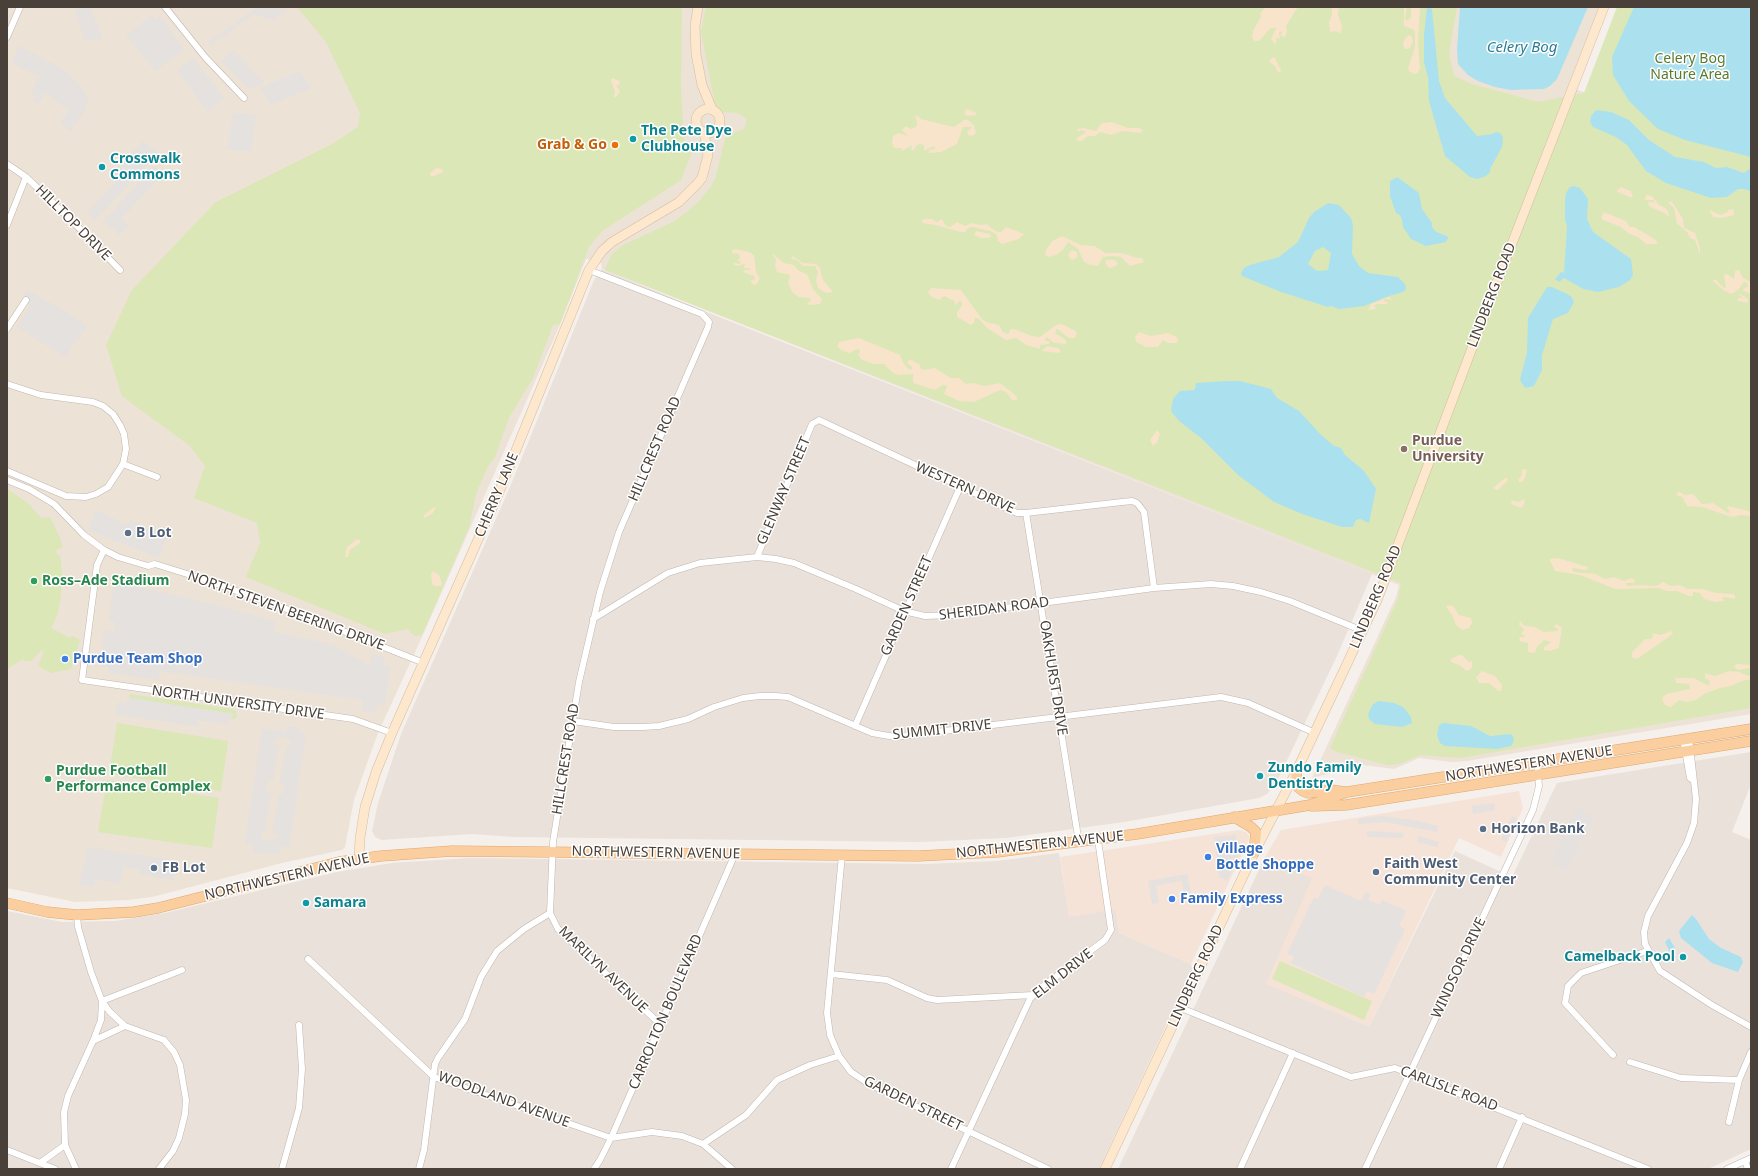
<!DOCTYPE html>
<html>
<head>
<meta charset="utf-8">
<style>
  body { margin:0 }
  #map { position:relative; width:1758px; height:1176px; overflow:hidden; background:#f5f0eb; font-family:"Noto Sans",sans-serif }
  canvas { display:block }
  .frame { position:absolute; inset:0; border:8px solid #494039; pointer-events:none }
</style>
</head>
<body>
<div id="map">
<canvas width="1758" height="1176"></canvas>
<div class="frame"></div>
</div>
<script>
const g = document.querySelector('canvas').getContext('2d');
g.lineJoin = 'round';
function fillPath(path, color) { g.fillStyle = color; g.fill(path, 'evenodd'); }
const shape = rows => new Path2D(rows.map(r => 'M' + r).join(''));
function stroke(path, color, width, dash) { g.strokeStyle = color; g.lineWidth = width; g.lineCap = dash ? 'butt' : 'round'; g.setLineDash(dash || []); g.stroke(path); }
function label(font, color, halo, rows, align = 'center') {
  g.font = font + ' "Noto Sans",sans-serif'; g.lineWidth = 3; g.setLineDash([]); g.textBaseline = 'middle'; g.strokeStyle = halo; g.fillStyle = color; for (const [text, x, y, turn = 0] of rows) {
    g.save(); g.translate(x, y); g.rotate((+turn || 0) * Math.PI / 180); g.textAlign = isNaN(turn) ? turn : align; if (halo) g.strokeText(text, 0, 0); g.fillText(text, 0, 0); g.restore();
  }
}
const residential = shape([
  [602,269,719,317,1372,574,1337,656,1276,783,1267,794,1259,798,1124,822,1006,838,919,842,514,837,472,834,382,840,375,837,372,831,378,803,401,734,510,487,594,280],
  [1751,752,1751,784,1732,832,1751,840,1751,1149,1708,1169,1118,1169,1265,857,1313,878,1369,1027,1455,851,1512,877,1557,783],
  [1059,853,1069,916,1116,909,1119,933,1191,964,1192,970,1099,1169,7,1169,7,911,62,922,115,921,165,913,337,872,392,863,469,858,925,864,997,861]
]);
const commercial = shape([
  [1519,791,1523,808,1501,857,1459,838,1369,1027,1266,984,1312,878,1265,857,1281,830],
  [1239,830,1246,832,1250,837,1191,964,1119,933,1115,910,1069,917,1060,857]
]);
const education = shape([
  [7,7,1599,7,1568,87,1751,145,1751,714,1467,761,1451,762,1419,758,1394,769,1363,765,1312,778,1396,597,1399,585,605,270,602,269,601,263,586,259,560,325,422,637,378,733,354,800,345,847,342,850,282,863,152,897,128,900,75,902,7,888]
]);
const green = shape([
  [297,7,682,7,681,87,684,140,691,154,681,180,602,231,589,247,560,324,553,325,533,378,509,418,495,457,488,466,476,494,469,527,422,635,415,636,407,629,385,634,246,577,260,543,257,523,194,498,205,466,190,446,122,396,106,345,132,290,216,202,332,144,358,127,360,113,326,42],
  [706,7,1457,7,1449,53,1454,76,1472,84,1538,102,1584,93,1617,7,1751,7,1751,708,1460,758,1421,755,1399,764,1388,765,1337,752,1330,748,1398,599,1401,583,605,270,611,255,623,245,673,222,688,211,700,200,710,188,716,176,725,138,729,134,744,129,747,119,737,113,723,112,717,108,713,95,701,31],
  [7,489,28,503,41,518,50,517,60,538,63,547,56,550,57,555,60,555,63,580,62,581,60,602,57,616,51,628,70,638,72,636,80,640,71,669,51,673,38,666,44,651,42,650,31,661,25,661,23,659,7,669],
  [130,694,232,709,236,712,237,717,234,719,231,719,234,714,129,698],
  [117,723,228,741,221,791,109,774],
  [107,780,219,798,212,848,98,832],
  [1280,961,1372,1001,1364,1020,1272,979]
]);
const sand = shape([
  [1265,7,1298,7,1286,26,1287,31,1285,37,1281,36,1282,31,1279,32,1280,39,1276,38,1276,45,1271,39,1276,28,1271,28,1259,41,1255,41,1252,38,1253,31,1261,16,1260,14],
  [1332,7,1339,7,1338,15,1342,26,1341,34,1336,31,1330,32,1329,22,1332,14],
  [1404,7,1407,7,1405,18,1407,21,1411,17,1411,7,1420,8,1418,43,1420,68,1418,73,1413,74,1409,71,1408,68,1415,47,1415,34,1414,30,1404,26],
  [1408,35,1412,37,1413,42,1410,48,1407,49,1404,49,1403,42],
  [1272,57,1275,58,1281,70,1280,73,1277,71,1275,66,1269,62],
  [612,78,620,81,619,85,616,85,620,91,616,98,614,97,615,92,611,81],
  [967,109,975,112,977,115,966,116,964,112],
  [915,115,918,116,921,119,954,127,964,120,968,120,974,125,976,133,972,136,968,135,967,132,972,127,963,127,957,144,941,152,929,153,929,150,935,149,934,146,924,151,924,145,920,144,917,145,913,151,911,149,912,145,902,151,901,148,894,148,892,143,893,136,898,133,908,136,902,130,906,126,911,129,917,126,917,121],
  [1112,122,1128,128,1139,128,1143,130,1141,133,1122,131,1111,135,1100,132,1095,136,1088,136,1082,141,1077,141,1077,138,1086,132,1082,130,1078,132,1077,129,1083,128,1096,131,1102,123],
  [436,168,442,169,443,172,431,177,430,173],
  [1621,187,1631,191,1633,198,1617,192,1617,190],
  [1646,195,1652,196,1659,205,1667,209,1669,216,1668,217,1666,214,1649,206,1648,204,1649,201,1655,203,1653,200,1645,200],
  [1670,201,1673,203,1683,219,1684,228,1695,233,1700,248,1700,254,1695,240,1690,238,1687,232,1677,224,1674,208,1668,203],
  [1729,209,1734,210,1734,215,1722,218,1713,217,1710,212,1710,210,1720,215,1728,212],
  [1604,212,1626,221,1630,227,1634,227,1653,238,1657,242,1657,244,1646,244,1638,237,1629,234,1621,227,1603,220,1601,217],
  [925,219,932,219,937,222,942,219,946,226,950,227,957,222,965,226,971,223,981,225,987,224,991,228,998,232,1001,232,1006,227,1024,234,1019,239,1002,244,998,241,996,234,990,231,973,227,968,228,965,232,961,232,935,225,923,223,922,220],
  [976,231,990,234,991,236,989,238,981,238,974,235],
  [1062,236,1081,245,1095,246,1105,253,1122,253,1137,258,1142,258,1144,262,1130,266,1121,257,1112,256,1103,257,1098,266,1090,265,1084,262,1078,249,1068,242,1063,250,1056,255,1049,257,1045,255,1046,250,1052,241],
  [735,249,749,252,754,255,756,272,760,278,757,284,754,285,750,281,755,279,754,276,743,272,744,270,751,270,748,268,744,268,745,263,739,266,734,265,734,263,740,264,741,262,736,260,740,259,739,254,732,253,732,250],
  '1068.5 255a4.5 4.5 0 1 1 9 0a4.5 4.5 0 1 1-9 0Z',
  [773,254,784,263,794,265,799,271,807,274,813,289,822,299,820,304,809,305,807,303,811,301,810,298,798,297,792,292,788,283,790,275,777,272,775,266,776,259,773,256],
  [793,256,803,263,816,264,820,268,823,280,833,292,826,293,818,288,816,280,818,272,815,266,803,266,797,260,791,259],
  [1106,260,1115,260,1118,263,1116,266,1109,268,1105,263],
  [1739,270,1743,278,1751,282,1751,294,1742,290,1748,286,1746,282,1744,282,1738,290,1731,294,1723,290,1714,282,1713,280,1716,280,1723,287,1726,288,1724,275,1727,274,1734,279,1735,271],
  [931,288,961,290,982,319,986,322,999,325,1003,332,1008,334,1011,329,1014,329,1032,336,1040,337,1056,325,1062,324,1076,331,1077,334,1075,338,1069,338,1057,329,1055,330,1057,332,1054,333,1065,339,1067,344,1054,343,1046,337,1045,341,1049,341,1049,344,1040,345,1040,349,1026,345,1016,338,1006,340,987,328,978,318,975,318,974,323,971,325,957,317,957,312,962,305,961,301,959,301,956,306,954,301,944,296,940,300,931,297,928,292],
  [1740,294,1748,299,1748,303,1738,301,1738,298,1743,298,1739,295],
  [1389,297,1392,300,1385,299,1383,301,1388,302,1387,304,1377,304,1373,306,1376,307,1375,309,1368,310,1371,304],
  [1139,332,1151,336,1168,333,1177,337,1178,341,1176,343,1168,343,1163,340,1158,347,1146,347,1136,342,1135,337],
  [859,338,900,355,904,364,910,370,912,369,912,367,907,363,910,359,919,364,922,370,935,368,951,378,959,378,966,384,974,383,984,386,1000,383,1013,393,1017,397,1017,400,1012,400,1006,392,1000,390,974,402,959,401,944,394,947,386,943,385,935,390,913,383,913,374,898,375,892,372,884,364,874,364,862,360,858,355,860,351,858,349,849,353,841,350,837,346,839,342],
  [1047,346,1058,348,1061,351,1059,353,1041,351],
  [1157,430,1160,434,1157,443,1153,446,1150,440],
  [1522,469,1527,470,1524,480,1520,483,1518,480,1522,475],
  [1506,477,1508,480,1498,490,1494,489,1494,487],
  [1679,491,1684,495,1693,494,1702,504,1713,503,1728,513,1730,512,1727,508,1728,506,1749,511,1751,512,1751,516,1741,515,1732,517,1702,507,1687,506,1682,497,1676,495],
  [1524,499,1525,502,1522,508,1511,504,1512,500,1518,502],
  [434,507,436,508,432,514,424,518,424,515],
  [357,539,360,540,360,543,350,550,348,557,345,557,347,547],
  [1558,558,1588,567,1588,569,1585,570,1573,568,1572,570,1574,572,1595,574,1605,579,1614,577,1624,581,1631,578,1635,580,1634,583,1626,583,1627,586,1637,585,1656,586,1663,582,1671,586,1680,585,1688,589,1703,589,1716,593,1733,594,1735,595,1735,599,1724,597,1722,598,1724,600,1723,601,1716,602,1704,599,1700,593,1693,592,1693,596,1689,596,1677,591,1667,591,1659,588,1615,589,1580,575,1555,571,1549,559],
  [433,571,439,575,442,583,441,586,435,586,432,584,431,574],
  [1448,605,1453,606,1459,615,1471,618,1472,623,1469,628,1462,630,1456,625,1452,615,1446,607],
  [1520,621,1525,626,1535,627,1544,632,1558,631,1558,629,1554,627,1556,624,1562,627,1559,648,1550,651,1544,650,1544,647,1551,642,1544,640,1537,647,1535,653,1528,652,1528,643,1519,641,1520,637,1526,637,1521,634,1524,629,1519,625],
  [1671,631,1673,634,1637,659,1632,658,1632,652,1645,639,1652,639,1653,633,1660,635],
  [1459,655,1462,655,1469,662,1472,661,1472,667,1469,671,1465,670,1459,665,1451,662,1451,659],
  [1736,664,1751,665,1751,670,1749,668,1738,670,1734,667],
  [1482,671,1495,676,1502,685,1501,691,1498,691,1489,683,1479,683,1476,677],
  [1729,671,1739,672,1748,676,1751,674,1751,680,1745,680,1731,686,1720,688,1704,694,1696,700,1687,702,1679,700,1671,707,1665,705,1663,702,1662,698,1666,694,1690,689,1689,684,1676,683,1675,678,1694,678,1709,686,1710,681,1705,678,1705,673,1715,676]
]);
const parking = shape([
  [74,7,90,7,103,39,85,41],
  [257,7,285,7,287,10,272,20,254,14,211,46,208,42],
  [151,16,155,19,160,16,184,50,155,71,126,35],
  [19,46,65,70,83,89,88,99,85,110,70,131,60,123,69,110,45,93,38,104,34,101,35,95,31,93,38,78,44,79,12,63],
  [233,50,264,83,249,89,221,61],
  [193,58,224,98,208,112,177,70],
  [300,71,311,88,271,105,260,88],
  [233,113,256,114,251,151,227,150],
  [143,141,158,153,95,220,87,213,116,182,110,176],
  [154,166,163,174,121,219,128,226,120,235,104,221],
  [27,290,67,312,87,326,65,357,17,327,30,306,23,298],
  [96,510,127,525,130,520,167,535,159,558,88,530],
  [114,576,124,577,127,584,229,608,275,622,275,632,333,645,369,665,373,654,385,658,383,665,390,666,385,705,377,704,376,712,362,711,363,700,160,671,159,680,108,673,108,667,100,666,104,630,114,631,115,622,109,621],
  [130,698,234,714,226,724,197,720,199,727,115,714,117,702,125,704],
  [287,726,301,728,300,733,306,734,289,848,281,846,280,854,253,853,253,845,245,844,262,728,286,732],
  [276,737,290,739,291,745,286,746,280,783,285,784,283,794,279,794,272,833,278,835,275,840,262,840,261,835,262,832,265,832,271,793,266,792,268,781,273,781,279,745,274,744],
  [1494,803,1495,810,1473,814,1472,806],
  [1576,808,1593,816,1567,870,1551,863],
  [1381,816,1413,820,1438,826,1437,832,1385,822,1358,824,1358,819],
  [1512,816,1517,818,1506,842,1501,840],
  [1367,831,1403,833,1403,838,1367,837],
  [1236,835,1238,857,1230,859,1233,868,1227,881,1219,877,1214,837],
  [1419,836,1439,842,1437,847,1417,842],
  [88,847,177,861,174,880,139,874,140,869,123,867,121,884,95,879,94,887,79,885],
  [1187,874,1191,894,1184,895,1182,881,1156,885,1159,903,1152,904,1148,881],
  [1325,885,1361,901,1366,892,1370,895,1368,900,1380,905,1382,900,1406,911,1399,926,1405,929,1374,994,1367,991,1364,997,1291,963,1294,957,1287,954,1314,897,1318,899]
]);
const water = shape([
  [1427,7,1432,9,1439,81,1445,98,1477,136,1492,134,1496,132,1500,133,1503,137,1502,147,1490,169,1490,172,1486,176,1477,179,1470,177,1445,156,1429,101,1428,77,1424,63,1424,35],
  [1460,7,1588,7,1557,79,1550,86,1544,89,1511,90,1495,87,1478,81,1468,75,1458,64,1457,49],
  [1634,7,1751,7,1751,157,1685,140,1658,129,1629,101,1613,75,1612,57],
  [1596,110,1611,112,1629,120,1649,140,1675,157,1704,162,1716,168,1727,167,1744,173,1751,168,1751,191,1744,189,1738,189,1727,197,1711,198,1666,183,1646,171,1627,145,1616,137,1593,127,1590,122,1591,116],
  [1397,177,1419,193,1422,209,1432,223,1432,227,1436,232,1447,236,1448,238,1446,242,1426,246,1411,239,1403,227,1402,220,1400,215,1396,213,1390,196,1390,181],
  [1574,186,1580,188,1588,199,1587,219,1593,232,1631,259,1633,275,1630,280,1619,287,1598,292,1583,289,1564,278,1559,282,1555,279,1561,272,1564,273,1567,226,1565,220,1565,200,1566,193,1570,187],
  [1328,203,1339,205,1351,218,1353,225,1352,254,1359,266,1368,273,1398,277,1405,284,1406,289,1403,292,1386,297,1364,306,1339,309,1331,306,1328,307,1281,292,1242,276,1241,273,1244,268,1250,265,1279,257,1298,242,1309,218,1314,212],
  [1323,247,1331,253,1328,270,1317,271,1308,264,1315,251],
  [1547,287,1552,287,1567,294,1571,296,1574,302,1568,313,1553,319,1542,355,1542,370,1534,386,1525,388,1520,380,1527,352,1528,318],
  [1226,381,1240,381,1271,389,1277,398,1299,411,1321,435,1334,446,1341,448,1345,455,1364,471,1376,489,1369,523,1360,519,1356,520,1353,527,1342,527,1302,514,1274,502,1238,475,1201,438,1179,421,1171,411,1173,399,1180,391,1194,390,1196,387,1195,385,1197,383],
  [1379,701,1394,703,1403,707,1411,717,1412,723,1402,727,1375,724,1369,719,1368,714,1373,704],
  [1443,723,1471,726,1490,736,1511,734,1513,736,1514,741,1511,746,1497,749,1445,746,1440,743,1437,735,1439,725],
  [1692,915,1696,919,1709,939,1721,948,1741,957,1743,962,1738,972,1712,963,1681,938,1679,931],
  [1669,938,1675,948,1670,952,1665,942]
]);
const street = shape([
  [165,7,205,57,244,98],
  [7,37,20,7],
  [7,164,26,177,77,226,120,270],
  [7,225,26,177],
  [7,329,26,300],
  [7,384,41,395,93,402,103,406,113,414,120,425,124,434,126,449,123,464,108,487,96,494,86,497,66,496,7,471],
  [123,464,157,477],
  [7,480,29,489,54,504,84,535,104,550,118,557,148,566,155,564,203,579,295,612,424,663],
  [1026,513,1079,843],
  [104,550,97,565,82,680,353,719,392,733],
  [757,557,812,424,819,420,1017,513,1026,513,1122,502,1132,501,1137,503,1144,512,1154,588],
  [593,619,668,573,700,563,757,557,776,559,794,563,856,589,904,611,925,616,952,615,1154,588,1211,584,1233,586,1261,592,1290,601,1363,631],
  [573,721,614,727,643,727,659,726,688,719,714,707,743,698,760,696,775,696,788,697,872,733,895,737,1221,697,1248,703,1315,733],
  [855,726,960,487],
  [1689,738,1696,799,1694,823,1687,843,1648,916,1644,932,1645,944,1660,971,1712,1005,1751,1027],
  [1683,739,1690,778,1693,780],
  [842,855,827,1013,830,1035,839,1056,851,1072,869,1084,1048,1169],
  [550,913,558,929,660,1024],
  [77,915,78,927,91,972,102,1001,109,1011,125,1026,164,1040,174,1052,180,1065,186,1100,185,1114,179,1138,173,1151,159,1169],
  [308,959,434,1077,611,1138,652,1132,682,1136,703,1144,732,1169],
  [831,974,887,980,927,998,937,1000,1033,995],
  [1181,1008,1351,1077,1395,1068,1648,1169],
  [93,1041,101,1020,102,1001,182,970],
  [1613,1055,1565,1003,1568,986,1581,973,1647,951],
  [1630,1062,1681,1078,1739,1080],
  [1729,1122,1739,1080,1751,1052],
  [703,1144,746,1115,777,1080,810,1065,839,1056],
  [7,1150,55,1169],
  [1745,1161,1748,1169],
  [40,1163,65,1145],
  [76,1169,65,1145,64,1112,68,1096,93,1041,125,1026],
  [282,1169,299,1108,302,1069,299,1025],
  [419,1169,424,1150,435,1064,438,1058,465,1019,481,977,497,951,524,929,550,913,553,842,579,682,600,592,619,532,708,327,709,322,702,314,589,270],
  [594,1169,600,1160,611,1138,735,854],
  [951,1169,1030,999,1042,987,1105,940,1111,930,1098,840],
  [1240,1169,1293,1053],
  [1365,1169,1533,810,1539,786,1537,763],
  [1499,1169,1522,1117],
  [1727,1169,1751,1158]
]);
const secondary = shape([
  [698,7,695,26,696,54,702,85,712,109],
  '696 121a12 12 0 1 1 24 0a12 12 0 1 1-24 0Z',
  [359,858,360,838,365,807,376,772,392,733,497,497,589,270,602,251,612,242,679,202,697,184,702,178,708,155,704,132],
  [1105,1169,1254,853,1296,772,1378,598,1492,295,1604,7]
]);
const primary = shape([
  [1296,772,1298,787,1303,791,1308,793,1331,790,1345,792],
  [1312,806,1346,805,1751,741],
  [1234,817,1251,827,1256,832,1254,853],
  [7,903,47,912,77,915,134,912,158,908,339,862,381,856,452,851,918,856,997,852,1137,834,1310,805,1347,792,1751,729]
]);
const markers = [
  [633,139,4,"#0f9aa8"],
  [615,145,4,"#e8710a"],
  [102,167,4,"#0f9aa8"],
  [1404,449,4,"#8d6e63"],
  [128,533,4,"#5c6f8a"],
  [34,581,4,"#2e9e5b"],
  [65,659,4,"#3f7fe0"],
  [1260,776,4,"#0f9aa8"],
  [48,779,4,"#2e9e5b"],
  [1483,829,4,"#5c6f8a"],
  [1208,857,4,"#3f7fe0"],
  [154,868,4,"#5c6f8a"],
  [1376,872,4,"#5c6f8a"],
  [1172,899,4,"#3f7fe0"],
  [306,903,4,"#0f9aa8"],
  [1683,957,4,"#0f9aa8"]
];
const parkNames = [
  ["Celery Bog",1690,59],
  ["Nature Area",1690,75]
];
const cultureNames = [
  ["The Pete Dye",641,131],
  ["Clubhouse",641,147],
  ["Crosswalk",110,159],
  ["Commons",110,175],
  ["Zundo Family",1268,768],
  ["Dentistry",1268,784],
  ["Samara",314,903],
  ["Camelback Pool",1675,957,"right"]
];
const foodNames = [
  ["Grab & Go",607,145]
];
const streetNames = [
  ["HILLTOP DRIVE",73,223,45],
  ["LINDBERG ROAD",1492,295,-69],
  ["HILLCREST ROAD",655,449,-67],
  ["WESTERN DRIVE",965,488,24],
  ["GLENWAY STREET",784,491,-67],
  ["CHERRY LANE",497,495,-67],
  ["LINDBERG ROAD",1376,597,-67],
  ["GARDEN STREET",907,606,-66],
  ["SHERIDAN ROAD",994,609,-7],
  ["NORTH STEVEN BEERING DRIVE",286,611,20],
  ["OAKHURST DRIVE",1053,678,81],
  ["NORTH UNIVERSITY DRIVE",238,703,8],
  ["SUMMIT DRIVE",942,730,-6],
  ["HILLCREST ROAD",566,759,-81],
  ["NORTHWESTERN AVENUE",1529,764,-9],
  ["NORTHWESTERN AVENUE",1040,845,-6],
  ["NORTHWESTERN AVENUE",656,853,1],
  ["NORTHWESTERN AVENUE",287,877,-13],
  ["WINDSOR DRIVE",1459,968,-65],
  ["MARILYN AVENUE",603,970,44],
  ["ELM DRIVE",1063,974,-38],
  ["LINDBERG ROAD",1196,976,-65],
  ["CARROLTON BOULEVARD",666,1012,-67],
  ["CARLISLE ROAD",1449,1089,21],
  ["WOODLAND AVENUE",504,1100,20],
  ["GARDEN STREET",913,1104,26]
];
const educationNames = [
  ["Purdue",1412,441],
  ["University",1412,457]
];
const serviceNames = [
  ["B Lot",136,533],
  ["Horizon Bank",1491,829],
  ["Faith West",1384,864],
  ["Community Center",1384,880],
  ["FB Lot",162,868]
];
const leisureNames = [
  ["Ross–Ade Stadium",42,581],
  ["Purdue Football",56,771],
  ["Performance Complex",56,787]
];
const shopNames = [
  ["Purdue Team Shop",73,659],
  ["Village",1216,849],
  ["Bottle Shoppe",1216,865],
  ["Family Express",1180,899]
];
const waterNames = [
  ["Celery Bog",1522,48]
];
fillPath(residential, '#e9e1da');
fillPath(commercial, '#f5e3d8');
fillPath(education, '#ede2d6');
fillPath(green, '#dbe7b6');
fillPath(sand, '#f7e4ca');
fillPath(parking, '#e4e1df');
fillPath(water, '#abe1ef');
stroke(street, '#c0b6ae', 7);
stroke(secondary, '#d6bc9f', 10);
stroke(primary, '#e0a76e', 11);
stroke(street, '#fff', 6);
stroke(secondary, '#fde8cd', 9);
stroke(primary, '#fbce9f', 10);
for (const [x, y, r, color] of markers) { const dot = new Path2D(); dot.arc(x, y, r, 0, 2 * Math.PI); g.fillStyle = color; g.fill(dot); stroke(dot, '#fff', 1.5); }
label('14px', '#5a7a2d', '#fff', parkNames);
label('bold 14px', '#0d838f', '#fff', cultureNames, 'left');
label('bold 14px', '#c56008', '#fff', foodNames, 'right');
label('14px', '#494039', '#fff', streetNames);
label('bold 14px', '#785e54', '#fff', educationNames, 'left');
label('bold 14px', '#4e5e75', '#fff', serviceNames, 'left');
label('bold 14px', '#27864d', '#fff', leisureNames, 'left');
label('bold 14px', '#366cbe', '#fff', shopNames, 'left');
label('italic 15px', '#2e7c93', '#fff', waterNames);
</script>
</body>
</html>
